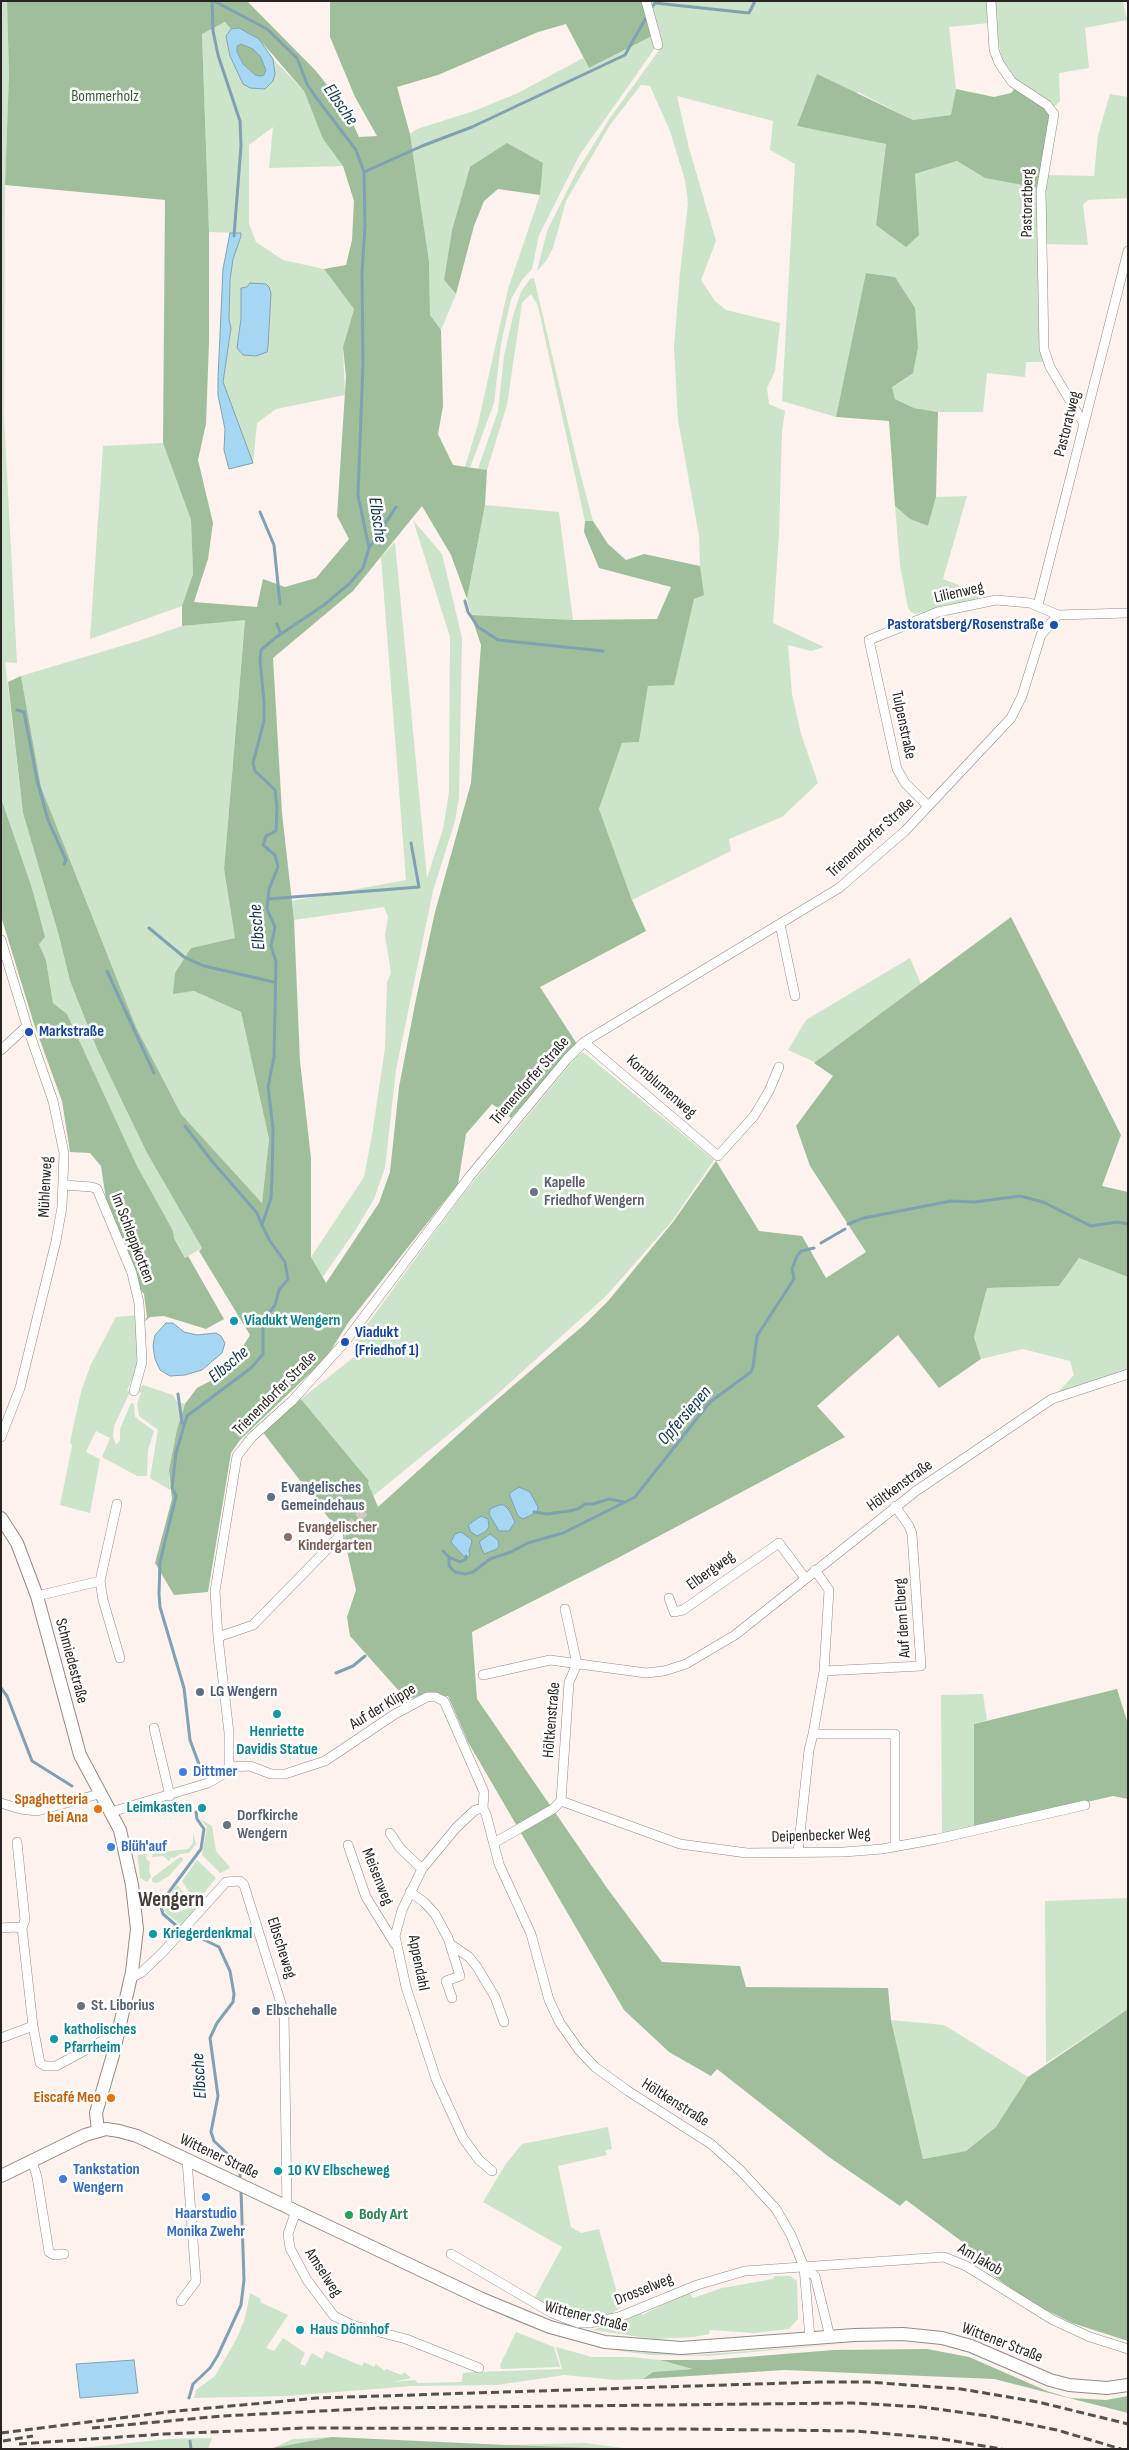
<!DOCTYPE html>
<html>
<head>
<meta charset="utf-8">
<style>
  body { margin:0 }
  #map { position:relative; width:1129px; height:2450px; overflow:hidden; background:#fdf2ed; font-family:"Sofia Sans Condensed",sans-serif }
  canvas { display:block }
  .frame { position:absolute; inset:0; border:2px solid #282422; pointer-events:none }
</style>
</head>
<body>
<div id="map">
<canvas width="1129" height="2450"></canvas>
<div class="frame"></div>
</div>
<script>
const g = document.querySelector('canvas').getContext('2d');
g.lineJoin = 'round';
function fillPath(path, color) { g.fillStyle = color; g.fill(path, 'evenodd'); }
const shape = rows => new Path2D(rows.map(r => 'M' + r).join(''));
function stroke(path, color, width, dash) { g.strokeStyle = color; g.lineWidth = width; g.lineCap = dash ? 'butt' : 'round'; g.setLineDash(dash || []); g.stroke(path); }
function label(font, color, halo, rows, align = 'center') {
  g.font = font + ' "Sofia Sans Condensed",sans-serif'; g.lineWidth = 5; g.setLineDash([]); g.textBaseline = 'middle'; g.strokeStyle = halo; g.fillStyle = color; for (const [text, x, y, turn = 0] of rows) {
    g.save(); g.translate(x, y); g.rotate((+turn || 0) * Math.PI / 180); g.textAlign = isNaN(turn) ? turn : align; if (halo) g.strokeText(text, 0, 0); g.fillText(text, 0, 0); g.restore();
  }
}
const green = shape([
  [1,1,7,1,9,74,5,185,4,418,17,663,5,662,23,813,59,936,70,981,97,1049,147,1153,202,1248,185,1258,137,1166,67,1014,53,1003,46,960,39,944,31,885,1,798],
  [648,1,988,1,989,23,949,27,956,89,952,115,913,120,858,92,797,126,886,143,876,225,919,235,915,174,957,161,985,178,1038,188,1044,362,1026,362,1025,377,987,373,983,412,938,412,914,408,895,399,892,387,895,277,867,273,836,417,782,401,795,164,770,150,773,121,677,96,689,148,716,241,701,280,715,301,726,310,780,323,775,371,767,388,769,404,785,411,782,431,779,535,773,623,824,647,811,651,788,645,792,694,801,734,818,783,782,817,729,839,731,851,632,900,599,809,622,743,639,742,648,686,674,684,700,566,699,536,678,420,674,347,680,273,688,203,685,180,670,131,650,86,641,85,610,125,566,201,553,248,546,261,537,271,547,231,576,173,610,118,660,49],
  [993,1,1123,1,1127,20,1085,28,1089,68,1059,73,1060,101,1054,107,1017,83,1003,63,995,26],
  [225,22,231,29,226,36,230,56,243,84,275,67,273,59,304,91,323,139,343,166,269,168,273,127,249,145,249,224,256,242,283,260,324,269,354,309,343,347,345,395,276,409,257,423,253,463,223,382,231,328,229,319,230,280,233,259,241,236,241,233,209,232,202,34],
  [250,283,271,293,268,347,267,351,256,356,243,355,237,348,241,319,241,288,247,287],
  [654,35,655,48,579,156,539,235,532,269,522,280,511,299,501,344,494,403,470,468,465,467,478,424,508,289,540,195,543,163,470,167,452,230,444,280,456,294,441,330,430,315,429,261,410,134,417,129,474,111,518,93,583,58,589,68],
  [1110,94,1128,97,1128,198,1088,200,1083,205,1088,245,1044,244,1045,175,1094,176,1098,135],
  [534,278,576,457,593,521,585,521,538,306,531,294,522,303,507,405,487,470,478,469,498,411,504,356,513,316,521,292,530,279],
  [163,443,191,520,193,574,182,606,90,639,103,446],
  [967,496,943,579,979,593,979,598,915,614,911,612,908,608,900,565,895,506,910,519,928,526,936,497],
  [485,505,559,512,573,620,471,615,467,599],
  [413,520,442,554,462,638,459,798,455,821,433,891,396,1070,385,1168,374,1199,355,1231,322,1278,311,1257,364,1177,372,1135,385,1048,387,982,391,973,385,935,388,917,384,907,294,920,292,901,406,880,381,557,395,542,427,878,443,829,449,792,450,637],
  [245,619,224,869,235,938,191,948,174,993,194,991,241,1012,269,1139,262,1203,181,1114,136,1027,41,787,21,676,138,641,182,626],
  [910,958,923,989,817,1063,788,1050,806,1020],
  [583,1052,714,1160,672,1221,607,1295,492,1399,373,1496,368,1482,369,1481,301,1399,354,1357,359,1349,355,1341,463,1194,576,1057],
  [1079,1258,1128,1277,1128,1372,1057,1393,1074,1375,1070,1361,1023,1349,981,1359,974,1337,987,1288,1059,1286],
  [138,1315,137,1369,127,1390,130,1392,114,1426,113,1437,116,1445,120,1440,120,1429,131,1403,134,1404,135,1417,154,1431,148,1450,147,1476,137,1476,102,1457,110,1438,96,1431,86,1452,100,1459,90,1513,60,1505,72,1446,70,1442,81,1392,91,1364,116,1317],
  [143,1385,173,1395,177,1402,185,1404,177,1429,169,1470,170,1490,150,1478,158,1430,139,1416,137,1404,141,1393,137,1391],
  [983,1694,987,1720,974,1724,974,1828,942,1835,941,1695],
  [200,1819,212,1826,216,1851,229,1866,230,1868,220,1873,202,1855,207,1827],
  [193,1833,196,1844,189,1853,180,1854,174,1858,171,1857,169,1861,163,1856,152,1857,153,1853,188,1849,193,1843],
  [137,1851,138,1855,147,1854,146,1859,150,1862,149,1870,151,1877,147,1882,140,1878],
  [180,1857,183,1858,183,1860,169,1876,157,1883,152,1882,152,1878],
  [197,1860,216,1878,196,1903,182,1881],
  [177,1885,184,1892,186,1899,178,1901,181,1911,193,1906,196,1909,181,1925,166,1913,162,1905],
  [1128,1898,1128,2009,1046,2063,1045,1901],
  [891,2020,944,2025,1028,2077,996,2127,966,2151,923,2159],
  [608,2127,612,2149,605,2150,607,2155,558,2166,571,2227,581,2233,599,2229,621,2307,611,2314,577,2322,532,2303,562,2247,483,2202,505,2165,522,2144],
  [311,2224,600,2347,639,2352,696,2355,850,2343,710,2356,650,2355,600,2348,546,2333,510,2319],
  [775,2276,790,2276,797,2281,798,2319,789,2329,754,2333,710,2330,709,2334,694,2337,654,2339,593,2330,641,2313,642,2315,689,2292,693,2298,722,2288,773,2279],
  [250,2293,261,2299,260,2302,288,2315,266,2348,274,2351,283,2338,305,2353,300,2364,305,2366,312,2353,322,2359,326,2351,362,2366,364,2362,374,2367,376,2364,385,2371,386,2369,402,2375,404,2372,411,2378,393,2382,415,2380,418,2383,462,2382,463,2373,475,2372,562,2369,556,2347,592,2357,631,2357,660,2360,695,2369,653,2372,643,2379,615,2380,565,2375,497,2385,412,2386,287,2396,194,2398,196,2390,215,2376,237,2338,245,2318],
  [516,2332,554,2347,560,2367,501,2369,500,2365],
  [332,2437,360,2441,505,2445,585,2443,631,2449,260,2449,273,2448,293,2439],
  [212,2438,208,2449,71,2449,168,2439]
]);
const forest = shape([
  [7,1,247,1,316,71,346,109,359,137,377,136,355,97,330,37,330,1,645,1,654,35,589,68,566,24,538,32,438,75,397,87,410,134,429,261,430,315,441,330,443,406,438,434,453,465,487,470,485,505,467,599,451,555,422,506,353,591,273,658,282,813,294,920,300,1061,311,1158,311,1257,326,1283,379,1203,390,1172,399,1087,416,999,435,912,471,783,481,645,471,615,573,620,657,619,671,587,599,568,584,532,585,521,593,521,608,544,626,560,644,554,700,566,704,595,694,599,674,685,648,686,639,742,622,743,599,809,632,900,646,931,540,987,577,1044,511,1118,492,1104,466,1134,458,1184,348,1323,326,1358,240,1440,231,1453,208,1592,174,1595,155,1563,172,1499,169,1470,177,1429,185,1404,197,1388,227,1372,250,1335,199,1251,202,1248,147,1153,97,1049,70,981,59,936,23,813,8,682,21,676,41,787,136,1027,181,1114,262,1203,269,1139,241,1012,194,991,173,994,175,973,191,948,235,938,224,869,245,620,182,626,182,606,193,574,191,520,163,443,165,200,5,185,9,74],
  [225,22,231,29,239,28,259,39,304,91,323,139,343,166,354,201,352,240,346,265,324,269,354,309,343,347,346,377,337,516,349,539,316,578,285,587,263,579,257,607,194,602,208,559,213,523,198,460,206,424,209,342,209,232,202,34],
  [241,44,253,49,260,56,266,70,264,75,260,76,255,75,243,64,237,52,237,46],
  [817,74,913,120,951,115,956,89,994,97,1011,93,1016,87,1044,105,1050,116,1038,188,985,178,957,161,915,174,919,235,906,247,876,225,886,144,797,126],
  [507,143,543,163,540,195,498,189,484,201,474,226,456,294,444,280,452,230,470,167],
  [866,273,895,277,915,308,918,347,913,373,892,387,895,399,914,408,938,412,936,497,928,526,910,519,895,506,889,421,836,417],
  [1,798,31,885,45,937,39,944,46,960,53,1003,67,1014,137,1166,173,1231,174,1238,185,1258,188,1256,224,1319,206,1329,164,1316,150,1317,144,1322,147,1317,144,1294,138,1287,107,1206,101,1166,90,1153,70,1152,62,1101,33,1021,1,916],
  [1011,917,1121,1135,1102,1186,1128,1192,1128,1277,1079,1258,1059,1286,987,1288,974,1337,981,1359,939,1388,898,1335,817,1406,845,1437,614,1560,472,1632,477,1699,607,1888,662,1962,740,1966,746,1987,888,1988,891,2020,923,2159,966,2151,996,2127,1028,2077,1128,2009,1128,2341,1072,2323,1030,2302,963,2254,968,2246,906,2200,900,2206,829,2157,717,2069,711,2076,669,2052,624,2010,468,1742,448,1696,418,1696,407,1700,350,1636,347,1617,356,1590,344,1538,262,1431,301,1399,369,1481,368,1483,378,1507,493,1403,585,1324,609,1300,673,1222,716,1161,759,1231,802,1236,826,1278,866,1252,810,1166,796,1126,833,1076,814,1063],
  [1117,1689,1128,1724,1128,1799,1113,1796,974,1828,974,1724],
  [927,2349,969,2357,1047,2391,1070,2398,1106,2400,1128,2396,1128,2413,994,2379,784,2370,643,2379,653,2372,693,2369,660,2360,709,2360,834,2350],
  [332,2437,506,2445,624,2449,273,2448]
]);
const water = shape([
  [239,28,259,39,273,59,275,74,273,81,265,89,250,88,243,84,230,56,226,36,231,29,239,28],
  [241,44,253,49,260,56,266,70,264,75,260,76,255,75,243,64,237,52,237,46,241,44],
  [230,233,241,233,241,236,233,259,230,280,229,319,231,328,223,382,253,463,229,469,224,450,225,429,218,395,218,378,223,269,230,233],
  [250,283,266,284,269,287,271,293,268,347,267,352,256,356,243,355,237,348,241,319,241,288,247,287,250,283],
  [166,1323,173,1323,184,1332,197,1335,216,1333,221,1336,225,1343,222,1353,202,1370,185,1375,170,1376,160,1370,155,1359,153,1346,155,1335,166,1323],
  [519,1487,530,1492,538,1507,537,1512,523,1519,518,1516,510,1496,510,1493,519,1487],
  [499,1505,504,1505,509,1510,515,1522,509,1531,499,1531,489,1514,490,1509,499,1505],
  [481,1516,488,1519,489,1527,485,1532,477,1536,471,1532,468,1525,481,1516],
  [461,1532,471,1539,472,1542,469,1551,470,1555,466,1559,451,1542,455,1534,461,1532],
  [490,1534,498,1540,499,1546,497,1549,484,1554,479,1542,490,1534],
  [134,2360,138,2393,80,2398,76,2364,134,2360]
]);
const stream = shape([
  [212,1,213,31,218,55,240,121,241,146,234,236],
  [650,10,655,3,749,13,755,1],
  [364,172,422,146,472,127,625,55,647,16],
  [260,512,274,545,280,604],
  [369,548,396,507],
  [465,601,468,612,478,627,498,640,603,651],
  [277,624,281,634],
  [17,710,24,712,37,780,48,820,66,860,64,864],
  [268,899,419,887,411,843],
  [149,928,184,957,204,966,274,982],
  [107,971,154,1073],
  [185,1126,211,1160,257,1213,262,1225],
  [848,1224,864,1218,951,1201,975,1202,1020,1196,1043,1202,1091,1226,1117,1222,1128,1224],
  [821,1243,845,1229],
  [178,1394,182,1423],
  [534,1512,547,1514,569,1511,578,1509,585,1504,593,1504,609,1499,624,1502],
  [443,1551,449,1557,449,1566,455,1572,465,1574,473,1572,490,1559,511,1552,528,1543,563,1533,635,1497,710,1402,751,1372,753,1367,757,1336,792,1282,794,1278,792,1269,797,1256,801,1251,814,1248],
  [449,1557,460,1562,466,1559,466,1556],
  [336,1673,353,1666,365,1656],
  [1,1688,7,1696,32,1761,72,1786],
  [203,1775,190,1740,184,1688,160,1607,159,1594,160,1562,176,1496,172,1488,176,1453,187,1416,251,1368,263,1354,263,1321,275,1305,279,1290,288,1279,285,1262,270,1241,262,1225,271,1198,272,1179,273,1128,268,1087,274,1057,276,962,271,946,275,927,267,909,269,889,278,867,275,855,263,845,266,836,276,831,277,808,275,790,255,771,253,763,264,721,264,701,260,661,261,650,275,638,324,605,349,584,363,568,369,548,358,495,363,363,362,273,365,226,364,172,356,150,315,96,307,84,297,58,267,29,214,1],
  [196,1812,197,1819,204,1829,201,1849,160,1904,163,1914,178,1927,219,1947,230,1971,234,1994,233,2002,217,2023,210,2038,218,2096,211,2132,214,2141,234,2160,240,2171,240,2181],
  [189,2398,193,2384,210,2368,218,2355,241,2305,244,2280,241,2190],
  [190,2441,191,2449]
]);
const minorTunnel = shape([
  [339,1537,365,1511]
]);
const minor = shape([
  [646,1,658,45],
  [991,1,994,50,999,63,1012,82,1047,105,1054,114,1041,191,1044,349,1050,367,1084,424],
  [1038,605,1128,251],
  [928,806,905,783,897,769,869,640,938,612,996,600,1030,603,1058,615],
  [780,924,795,996],
  [1,940,27,1026,53,1101,64,1153,62,1207,56,1241,20,1388,1,1437],
  [584,1042,718,1156,754,1116,769,1091,779,1067],
  [1,1050,27,1026],
  [64,1185,92,1187,97,1189,132,1273,139,1303,142,1362,134,1391],
  [117,1504,100,1581,103,1600,120,1658],
  [37,1596,100,1581],
  [669,1598,674,1612,683,1610,779,1543,805,1578],
  [565,1609,577,1664],
  [218,1637,253,1625,339,1537],
  [824,1671,921,1666,912,1534,909,1526,895,1506],
  [483,1675,550,1660,646,1673,664,1671,686,1664,735,1635,916,1491,1052,1399,1128,1374],
  [154,1728,170,1796],
  [813,1734,824,1671,829,1590,815,1570],
  [229,1767,250,1766,271,1774,285,1774,325,1761,395,1714,427,1697,436,1697,444,1701,484,1792,483,1808],
  [561,1801,680,1844,747,1853,844,1852,882,1849,937,1839,1085,1805],
  [1,1803,20,1809,37,1811,99,1794],
  [483,1808,486,1814,499,1864,531,1934,549,2000,560,2023,579,2050,595,2067,628,2091,711,2144,740,2170,776,2209,791,2235,804,2267,810,2338],
  [483,1808,475,1810,456,1828,422,1869,402,1910,395,1936,406,1987,436,2079,463,2138,479,2160,492,2171],
  [111,1812,208,1783,220,1776,229,1767,229,1733,218,1637,215,1591,237,1456,252,1437,292,1401,345,1342,470,1176,567,1059,584,1042,839,888,905,831,1011,718,1022,696,1041,635,1058,615,1128,613],
  [390,1833,400,1848,422,1869],
  [17,1842,25,1920,22,1928,33,2026,40,2063,45,2066,56,2066,119,2032],
  [494,1843,553,1809,561,1801,569,1682,577,1664],
  [348,1845,366,1897,395,1944],
  [798,1852,809,1750,813,1734,895,1734,895,1846],
  [410,1892,424,1902,435,1914,448,1938,460,1976,446,1981,452,1998],
  [1,1928,15,1927,22,1928],
  [450,1944,469,1957,477,1967,495,1997,504,2022],
  [131,1978,142,1972,163,1952,226,1882,240,1881,244,1885,284,2013,287,2207],
  [1,2038,33,2026],
  [32,2161,37,2177,49,2252,54,2255,64,2254],
  [296,2211,288,2234,290,2248,307,2280,334,2316,352,2325,406,2339,479,2368],
  [451,2254,552,2313,578,2323,590,2323,619,2317,697,2285,745,2271,944,2257,966,2266,1053,2320,1090,2337,1128,2349],
  [804,2267,815,2276,830,2337],
  [181,2301,196,2281,187,2160]
]);
const secondary = shape([
  [1,1518,17,1543,37,1596,80,1755,120,1830,132,1885,137,1929,132,1972,113,2055,96,2113,98,2130],
  [1,2176,85,2135,106,2129,119,2131,137,2136,482,2299,550,2327,605,2342,681,2348,854,2335,903,2334,942,2338,971,2346,1050,2380,1069,2385,1107,2388,1128,2385]
]);
const rail = shape([
  [92,2428,222,2416,381,2408,853,2403,922,2407,988,2416,1057,2430,1121,2449],
  [1,2433,167,2412,317,2398,819,2382,868,2382,961,2389,1038,2402,1128,2424],
  [3,2441,33,2436],
  [19,2444,164,2434,305,2428,685,2429,855,2431,936,2438,1002,2449]
]);
const markers = [
  [1054,625,5,"#1a4fb4"],
  [29,1032,5,"#1a4fb4"],
  [534,1192,5,"#6b7280"],
  [234,1321,5,"#0f9aa8"],
  [345,1342,5,"#1a4fb4"],
  [271,1497,5,"#5c6f8a"],
  [288,1537,5,"#8d6e63"],
  [200,1692,5,"#5c6f8a"],
  [277,1714,5,"#0f9aa8"],
  [183,1772,5,"#3f7fe0"],
  [202,1808,5,"#0f9aa8"],
  [98,1809,5,"#e8710a"],
  [227,1825,5,"#6b7280"],
  [111,1847,5,"#3f7fe0"],
  [153,1934,5,"#0f9aa8"],
  [81,2006,5,"#6b7280"],
  [256,2011,5,"#5c6f8a"],
  [54,2039,5,"#0f9aa8"],
  [111,2098,5,"#e8710a"],
  [278,2171,5,"#0f9aa8"],
  [63,2179,5,"#3f7fe0"],
  [206,2197,5,"#3f7fe0"],
  [349,2215,5,"#2e9e5b"],
  [300,2330,5,"#0f9aa8"]
];
const parkNames = [
  ["Bommerholz",105,97]
];
const streetNames = [
  ["Pastoratberg",1028,203,-89],
  ["Pastoratweg",1068,424,-76],
  ["Lilienweg",959,593,-13],
  ["Tulpenstraße",903,725,78],
  ["Trienendorfer Straße",871,838,-42],
  ["Trienendorfer Straße",530,1081,-49],
  ["Kornblumenweg",661,1087,41],
  ["Mühlenweg",46,1187,-87],
  ["Im Schleppkotten",132,1238,69],
  ["Trienendorfer Straße",275,1394,-45],
  ["Höltkenstraße",900,1486,-36],
  ["Elbergweg",711,1571,-36],
  ["Auf dem Elberg",903,1618,-94],
  ["Schmiedestraße",71,1661,75],
  ["Auf der Klippe",383,1707,-31],
  ["Höltkenstraße",552,1720,-85],
  ["Deipenbecker Weg",821,1836,-2],
  ["Meisenweg",377,1877,68],
  ["Elbscheweg",281,1948,72],
  ["Appendahl",418,1963,79],
  ["Höltkenstraße",675,2103,32],
  ["Wittener Straße",219,2157,25],
  ["Am Jakob",980,2260,30],
  ["Amselweg",323,2273,57],
  ["Drosselweg",644,2290,-22],
  ["Wittener Straße",586,2317,14],
  ["Wittener Straße",1002,2343,21]
];
const transitNames = [
  ["Pastoratsberg/Rosenstraße",1044,625,"right"],
  ["Markstraße",39,1032],
  ["Viadukt",355,1333],
  ["(Friedhof 1)",355,1351]
];
const worshipNames = [
  ["Kapelle",544,1183],
  ["Friedhof Wengern",544,1201],
  ["Dorfkirche",237,1816],
  ["Wengern",237,1834],
  ["St. Liborius",91,2006]
];
const cultureNames = [
  ["Viadukt Wengern",244,1321],
  ["Henriette",277,1732,"center"],
  ["Davidis Statue",277,1750,"center"],
  ["Leimkasten",192,1808,"right"],
  ["Kriegerdenkmal",163,1934],
  ["katholisches",64,2030],
  ["Pfarrheim",64,2048],
  ["10 KV Elbscheweg",288,2171],
  ["Haus Dönnhof",310,2330]
];
const serviceNames = [
  ["Evangelisches",281,1488],
  ["Gemeindehaus",281,1506],
  ["LG Wengern",210,1692],
  ["Elbschehalle",266,2011]
];
const educationNames = [
  ["Evangelischer",298,1528],
  ["Kindergarten",298,1546]
];
const shopNames = [
  ["Dittmer",193,1772],
  ["Blüh'auf",121,1847],
  ["Tankstation",73,2170],
  ["Wengern",73,2188],
  ["Haarstudio",206,2214,"center"],
  ["Monika Zwehr",206,2232,"center"]
];
const foodNames = [
  ["Spaghetteria",88,1800],
  ["bei Ana",88,1818],
  ["Eiscafé Meo",101,2098]
];
const leisureNames = [
  ["Body Art",359,2215]
];
const waterNames = [
  ["Elbsche",340,105,55],
  ["Elbsche",377,520,82],
  ["Elbsche",258,927,-95],
  ["Elbsche",229,1365,-40],
  ["Opfersiepen",685,1416,-49],
  ["Elbsche",200,2076,-94]
];
const districtNames = [
  ["Wengern",171,1901]
];
fillPath(green, '#cce4c9');
fillPath(forest, '#9ebf9a');
fillPath(water, '#a6d7f2');
stroke(water, '#80a1b4', 1);
stroke(stream, '#80a1b4', 3);
stroke(minorTunnel, '#d2c9c4', 9, [9, 4.5]);
stroke(minor, '#948a86', 10);
stroke(secondary, '#948a86', 14);
stroke(minor, '#fff', 9);
stroke(secondary, '#fff', 12);
stroke(rail, '#56504e', 3, [8, 4]);
for (const [x, y, r, color] of markers) { const dot = new Path2D(); dot.arc(x, y, r, 0, 2 * Math.PI); g.fillStyle = color; g.fill(dot); stroke(dot, '#fff', 2); }
label('16px', '#315f2d', '#fff', parkNames);
label('16px', '#282422', '#fff', streetNames);
label('bold 16px', '#164399', '#fff', transitNames, 'left');
label('bold 16px', '#5b616d', '#fff', worshipNames, 'left');
label('bold 16px', '#0d838f', '#fff', cultureNames, 'left');
label('bold 16px', '#4e5e75', '#fff', serviceNames, 'left');
label('bold 16px', '#785e54', '#fff', educationNames, 'left');
label('bold 16px', '#366cbe', '#fff', shopNames, 'left');
label('bold 16px', '#c56008', '#fff', foodNames, 'right');
label('bold 16px', '#27864d', '#fff', leisureNames, 'left');
label('italic 18px', '#0d364a', '#fff', waterNames);
label('bold 21px', '#453c38', '#fff', districtNames);
</script>
</body>
</html>
